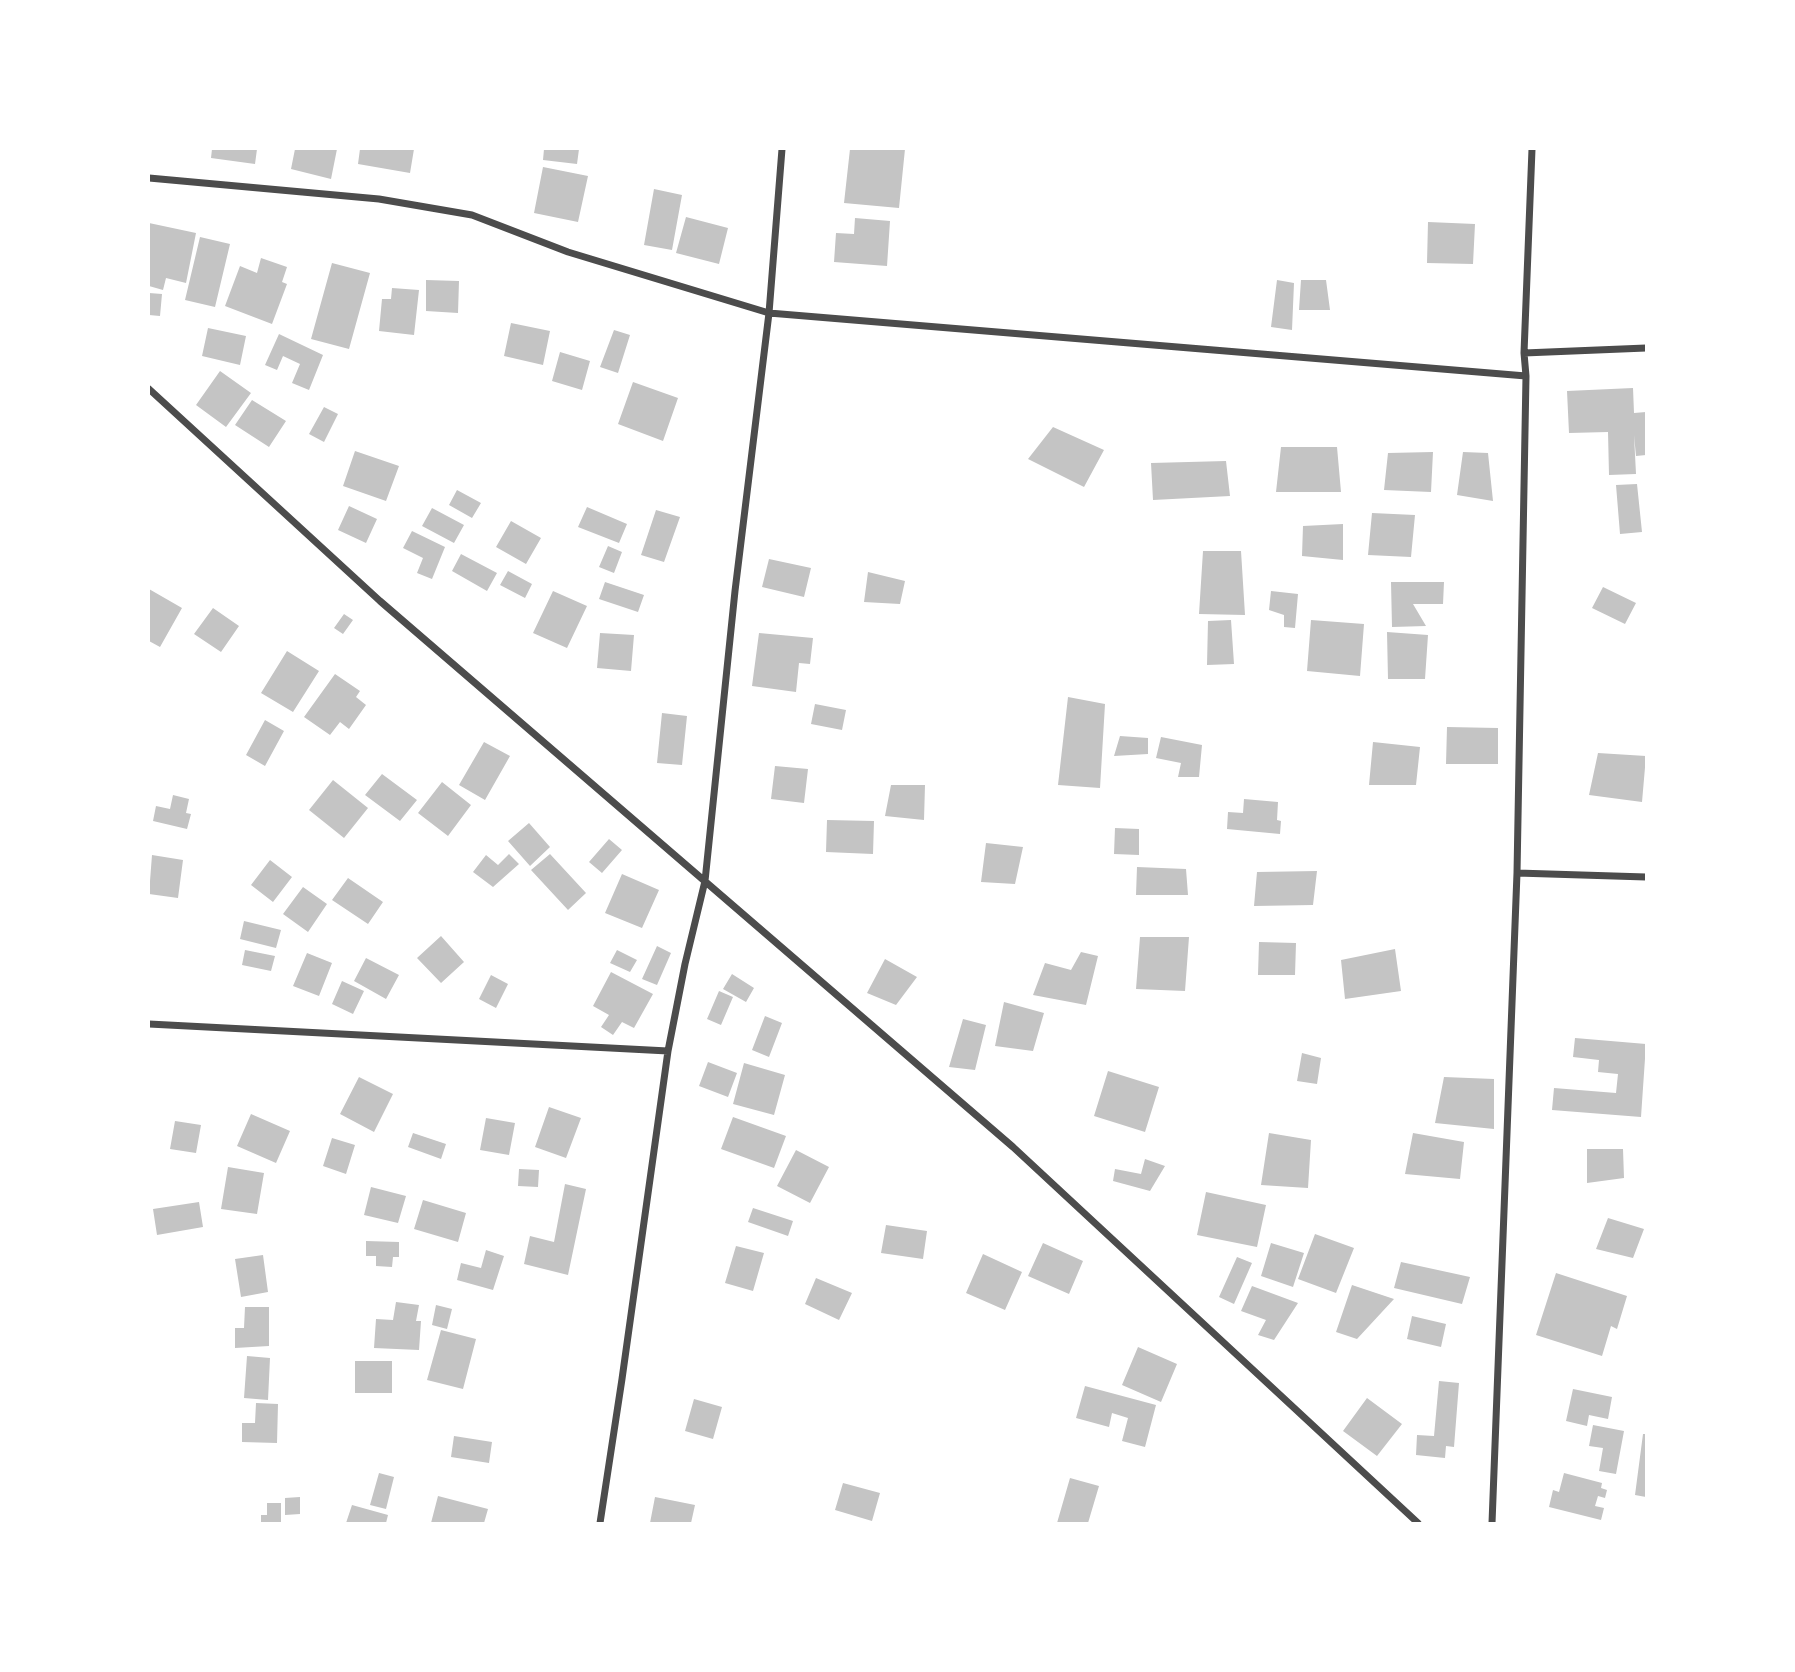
<!DOCTYPE html>
<html>
<head>
<meta charset="utf-8">
<style>
  body { margin:0 }
  #map { position:relative; width:1795px; height:1672px; overflow:hidden; background:#fff; font-family:Manrope,sans-serif }
  canvas { display:block }
  .frame { position:absolute; inset:0; border:150px solid #fff; pointer-events:none }
</style>
</head>
<body>
<div id="map">
<canvas width="1795" height="1672"></canvas>
<div class="frame"></div>
</div>
<script>
const g = document.querySelector('canvas').getContext('2d');
g.lineJoin = 'round';
function fillPath(path, color) { g.fillStyle = color; g.fill(path, 'evenodd'); }
const shape = rows => new Path2D(rows.map(r => 'M' + r).join(''));
function stroke(path, color, width, dash) { g.strokeStyle = color; g.lineWidth = width; g.lineCap = dash ? 'butt' : 'round'; g.setLineDash(dash || []); g.stroke(path); }
const building = shape([
  [212,149,257,149,255,164,211,158],
  [295,149,337,149,331,179,291,169],
  [360,149,414,149,410,173,358,164],
  [544,149,579,149,577,164,543,160],
  [850,149,905,149,899,208,844,203],
  [543,167,588,176,578,222,534,213],
  [654,189,682,195,672,250,644,245],
  [686,217,728,228,719,264,676,253],
  [855,218,890,221,887,266,834,262,836,233,854,234],
  [1428,222,1475,224,1473,264,1427,263],
  [149,223,196,233,186,283,166,278,163,290,149,286],
  [200,237,230,244,215,307,185,300],
  [261,258,287,267,282,282,287,284,272,324,225,306,240,266,257,273],
  [332,263,370,273,349,349,311,339],
  [426,280,459,281,458,313,426,311],
  [1277,280,1294,283,1292,330,1271,327],
  [1301,280,1326,280,1330,310,1299,310],
  [392,288,419,290,414,335,379,331,382,299,391,299],
  [149,293,162,294,160,316,149,315],
  [511,323,550,331,543,365,504,356],
  [208,328,246,336,240,365,202,356],
  [614,330,630,335,618,373,600,367],
  [279,334,323,355,309,390,292,383,300,364,283,356,277,370,265,365],
  [560,352,590,361,582,390,552,381],
  [220,371,251,393,226,427,196,405],
  [633,382,678,398,663,441,618,424],
  [1633,388,1634,413,1646,412,1646,455,1636,456,1634,435,1636,474,1609,475,1608,432,1569,433,1567,391],
  [252,400,286,421,269,447,235,425],
  [324,407,338,414,324,442,309,434],
  [1053,427,1104,450,1084,487,1028,459],
  [1281,447,1337,447,1341,492,1276,492],
  [355,451,399,466,386,501,343,486],
  [1433,452,1431,492,1384,490,1388,453],
  [1463,452,1488,453,1493,501,1457,495],
  [1226,461,1230,496,1153,500,1151,463],
  [1637,484,1642,532,1620,534,1616,485],
  [457,490,481,503,472,518,449,505],
  [349,506,377,519,366,543,338,530],
  [587,507,627,524,619,543,578,527],
  [432,508,464,525,454,543,422,526],
  [656,510,680,517,664,562,641,555],
  [1372,513,1415,515,1411,557,1368,555],
  [511,521,541,538,526,564,496,547],
  [1343,524,1343,560,1302,556,1303,526],
  [412,531,445,547,432,579,417,573,423,558,403,548],
  [608,546,622,552,614,573,599,567],
  [1203,551,1241,551,1245,615,1199,614],
  [461,554,497,573,487,591,452,571],
  [769,559,811,568,804,597,762,587],
  [508,571,532,584,525,598,500,585],
  [868,572,905,581,900,604,864,602],
  [605,582,644,595,638,612,599,599],
  [1391,582,1444,582,1443,604,1413,604,1426,626,1392,627],
  [1603,587,1636,603,1625,624,1592,608],
  [149,589,182,608,160,647,149,641],
  [553,591,587,606,567,648,533,633],
  [1271,591,1298,594,1295,628,1284,627,1284,615,1269,610],
  [213,608,239,626,221,652,194,634],
  [344,614,353,620,343,634,334,628],
  [1231,620,1234,664,1207,665,1208,621],
  [1311,620,1364,624,1360,676,1307,671],
  [1387,632,1428,635,1425,679,1388,679],
  [600,633,634,635,631,671,597,668],
  [759,633,813,638,810,664,799,663,796,692,752,686],
  [287,651,319,671,293,712,261,693],
  [335,674,360,691,356,697,366,705,349,729,340,722,330,735,304,717],
  [1068,697,1105,704,1100,788,1058,785],
  [815,704,846,710,842,730,811,724],
  [662,713,687,716,682,765,657,763],
  [265,720,284,731,265,766,246,755],
  [1447,727,1498,728,1498,764,1446,764],
  [1120,736,1148,738,1148,754,1114,756],
  [1161,737,1202,745,1199,777,1178,777,1181,763,1156,758],
  [484,742,510,756,485,800,459,785],
  [1373,742,1420,747,1416,785,1369,785],
  [1598,753,1646,756,1642,802,1589,795],
  [775,766,808,769,804,803,771,799],
  [382,774,417,800,400,821,365,795],
  [333,780,368,808,344,838,309,810],
  [442,782,471,805,448,836,418,813],
  [891,785,925,785,924,820,885,816],
  [173,795,189,799,186,813,191,814,187,829,153,821,156,806,170,809],
  [1244,799,1278,802,1277,820,1281,821,1280,834,1227,829,1228,812,1243,813],
  [827,820,874,821,873,854,826,852],
  [529,823,550,847,530,866,508,841],
  [1115,828,1139,829,1139,855,1114,854],
  [609,839,622,850,602,873,589,862],
  [986,843,1023,847,1015,884,981,882],
  [509,854,519,864,493,887,473,872,486,855,498,865],
  [550,854,586,893,568,910,531,870],
  [152,855,183,860,178,898,149,894],
  [270,860,292,877,273,902,251,885],
  [1137,867,1186,869,1188,895,1136,895],
  [1317,871,1313,905,1254,906,1257,872],
  [622,874,659,890,642,928,605,913],
  [348,878,383,902,368,924,332,900],
  [303,887,327,904,308,932,283,914],
  [244,921,281,930,276,948,240,939],
  [441,936,464,962,441,983,417,958],
  [1140,937,1189,937,1185,991,1136,989],
  [1259,942,1296,943,1295,975,1258,975],
  [657,946,671,953,657,985,642,979],
  [1395,949,1401,991,1345,999,1341,960],
  [245,950,275,956,271,971,242,965],
  [617,950,637,960,630,972,610,963],
  [1081,952,1098,956,1086,1005,1033,995,1045,963,1071,970],
  [307,953,332,963,319,996,293,986],
  [366,958,399,975,386,999,354,981],
  [885,959,917,977,896,1005,867,993],
  [611,972,653,994,634,1028,622,1022,613,1035,601,1027,609,1015,593,1006],
  [732,974,754,988,746,1002,723,989],
  [491,975,508,984,496,1008,479,999],
  [342,981,364,991,353,1014,332,1004],
  [719,991,733,997,721,1025,707,1019],
  [1004,1002,1044,1013,1033,1051,995,1046],
  [765,1016,782,1023,769,1057,752,1050],
  [963,1019,986,1025,975,1070,949,1067],
  [1575,1038,1646,1044,1641,1117,1552,1110,1554,1088,1616,1093,1618,1074,1598,1072,1599,1060,1573,1057],
  [1302,1053,1321,1058,1317,1084,1297,1081],
  [708,1062,737,1073,728,1097,699,1086],
  [744,1063,785,1075,774,1115,733,1104],
  [1108,1071,1159,1087,1145,1132,1094,1116],
  [359,1077,393,1094,374,1132,340,1114],
  [1444,1077,1494,1079,1494,1129,1435,1123],
  [549,1107,581,1118,566,1158,535,1147],
  [251,1114,290,1131,276,1163,237,1146],
  [733,1117,786,1136,774,1168,721,1149],
  [486,1118,515,1123,509,1155,480,1150],
  [175,1121,201,1125,196,1153,170,1149],
  [413,1133,446,1144,441,1159,408,1147],
  [1269,1133,1311,1140,1308,1188,1261,1185],
  [1413,1133,1464,1142,1460,1179,1405,1174],
  [332,1138,355,1145,346,1174,323,1166],
  [1587,1149,1623,1149,1624,1178,1587,1183],
  [796,1150,829,1167,810,1203,777,1186],
  [1145,1159,1165,1166,1150,1191,1113,1181,1115,1169,1141,1174],
  [228,1167,264,1173,257,1214,221,1209],
  [519,1169,539,1170,538,1187,518,1186],
  [565,1184,586,1189,568,1275,524,1264,530,1236,554,1242],
  [371,1187,406,1196,398,1223,364,1215],
  [1206,1192,1266,1205,1257,1247,1197,1235],
  [423,1200,466,1213,458,1242,414,1229],
  [199,1202,203,1227,157,1235,153,1209],
  [753,1208,793,1221,788,1236,748,1222],
  [1608,1218,1644,1229,1633,1258,1596,1249],
  [886,1225,927,1231,923,1259,881,1253],
  [1315,1234,1354,1248,1336,1293,1298,1279],
  [366,1241,399,1242,399,1257,393,1257,392,1267,376,1266,376,1256,366,1256],
  [1043,1243,1083,1261,1069,1294,1028,1276],
  [1271,1243,1304,1253,1293,1287,1261,1276],
  [736,1246,764,1253,753,1291,725,1283],
  [486,1250,504,1256,493,1290,457,1280,461,1263,481,1268],
  [983,1254,1022,1272,1005,1310,966,1293],
  [263,1255,268,1292,241,1297,235,1259],
  [1237,1257,1252,1263,1234,1304,1219,1297],
  [1401,1262,1470,1277,1462,1304,1394,1288],
  [1556,1273,1627,1296,1617,1329,1611,1326,1602,1356,1536,1335],
  [816,1278,852,1293,839,1320,805,1304],
  [1352,1285,1394,1299,1357,1339,1336,1332],
  [1252,1286,1298,1303,1274,1340,1258,1335,1266,1320,1241,1311],
  [396,1302,419,1305,416,1321,421,1321,419,1350,374,1348,376,1319,393,1320],
  [436,1305,452,1309,447,1329,432,1325],
  [245,1307,269,1307,269,1346,235,1348,235,1328,244,1328],
  [1412,1316,1446,1324,1441,1347,1407,1339],
  [441,1330,476,1339,463,1389,427,1380],
  [1138,1347,1177,1364,1161,1402,1122,1385],
  [247,1356,270,1358,268,1400,244,1398],
  [355,1361,392,1361,392,1393,355,1393],
  [1439,1381,1459,1383,1454,1447,1446,1446,1445,1458,1416,1455,1417,1435,1434,1436],
  [1085,1386,1156,1405,1145,1447,1122,1441,1128,1418,1112,1413,1109,1427,1076,1418],
  [1573,1389,1612,1397,1608,1419,1589,1415,1587,1426,1566,1421],
  [1367,1398,1402,1424,1377,1456,1343,1431],
  [694,1399,722,1407,713,1439,685,1431],
  [256,1403,278,1404,277,1443,242,1442,242,1423,255,1423],
  [1593,1425,1624,1431,1616,1474,1599,1471,1603,1448,1589,1446],
  [1643,1434,1646,1434,1646,1497,1635,1495],
  [454,1436,492,1442,489,1463,451,1457],
  [379,1473,394,1477,386,1509,370,1505],
  [1564,1473,1602,1483,1601,1488,1607,1490,1605,1498,1598,1496,1595,1506,1604,1508,1601,1520,1549,1507,1553,1490,1559,1492],
  [1070,1478,1099,1486,1088,1523,1057,1523],
  [843,1483,880,1493,872,1521,835,1510],
  [438,1496,488,1509,484,1523,431,1523],
  [300,1497,300,1514,285,1515,285,1498],
  [655,1497,695,1505,691,1523,650,1523],
  [267,1503,281,1503,281,1523,261,1523,261,1515,267,1515],
  [352,1505,388,1515,386,1523,346,1523]
]);
const minor = shape([
  [149,178,379,199,472,215,568,252,769,313,1526,376],
  [1524,353,1646,348],
  [149,389,380,601,1013,1147,1418,1523],
  [1517,873,1646,877],
  [149,1024,668,1051],
  [600,1523,622,1379,668,1051,685,964,705,881,735,591,769,313,782,149],
  [1492,1523,1517,873,1526,376,1524,353,1532,149]
]);
fillPath(building, '#c4c4c4');
stroke(minor, '#4c4c4c', 7);
</script>
</body>
</html>
